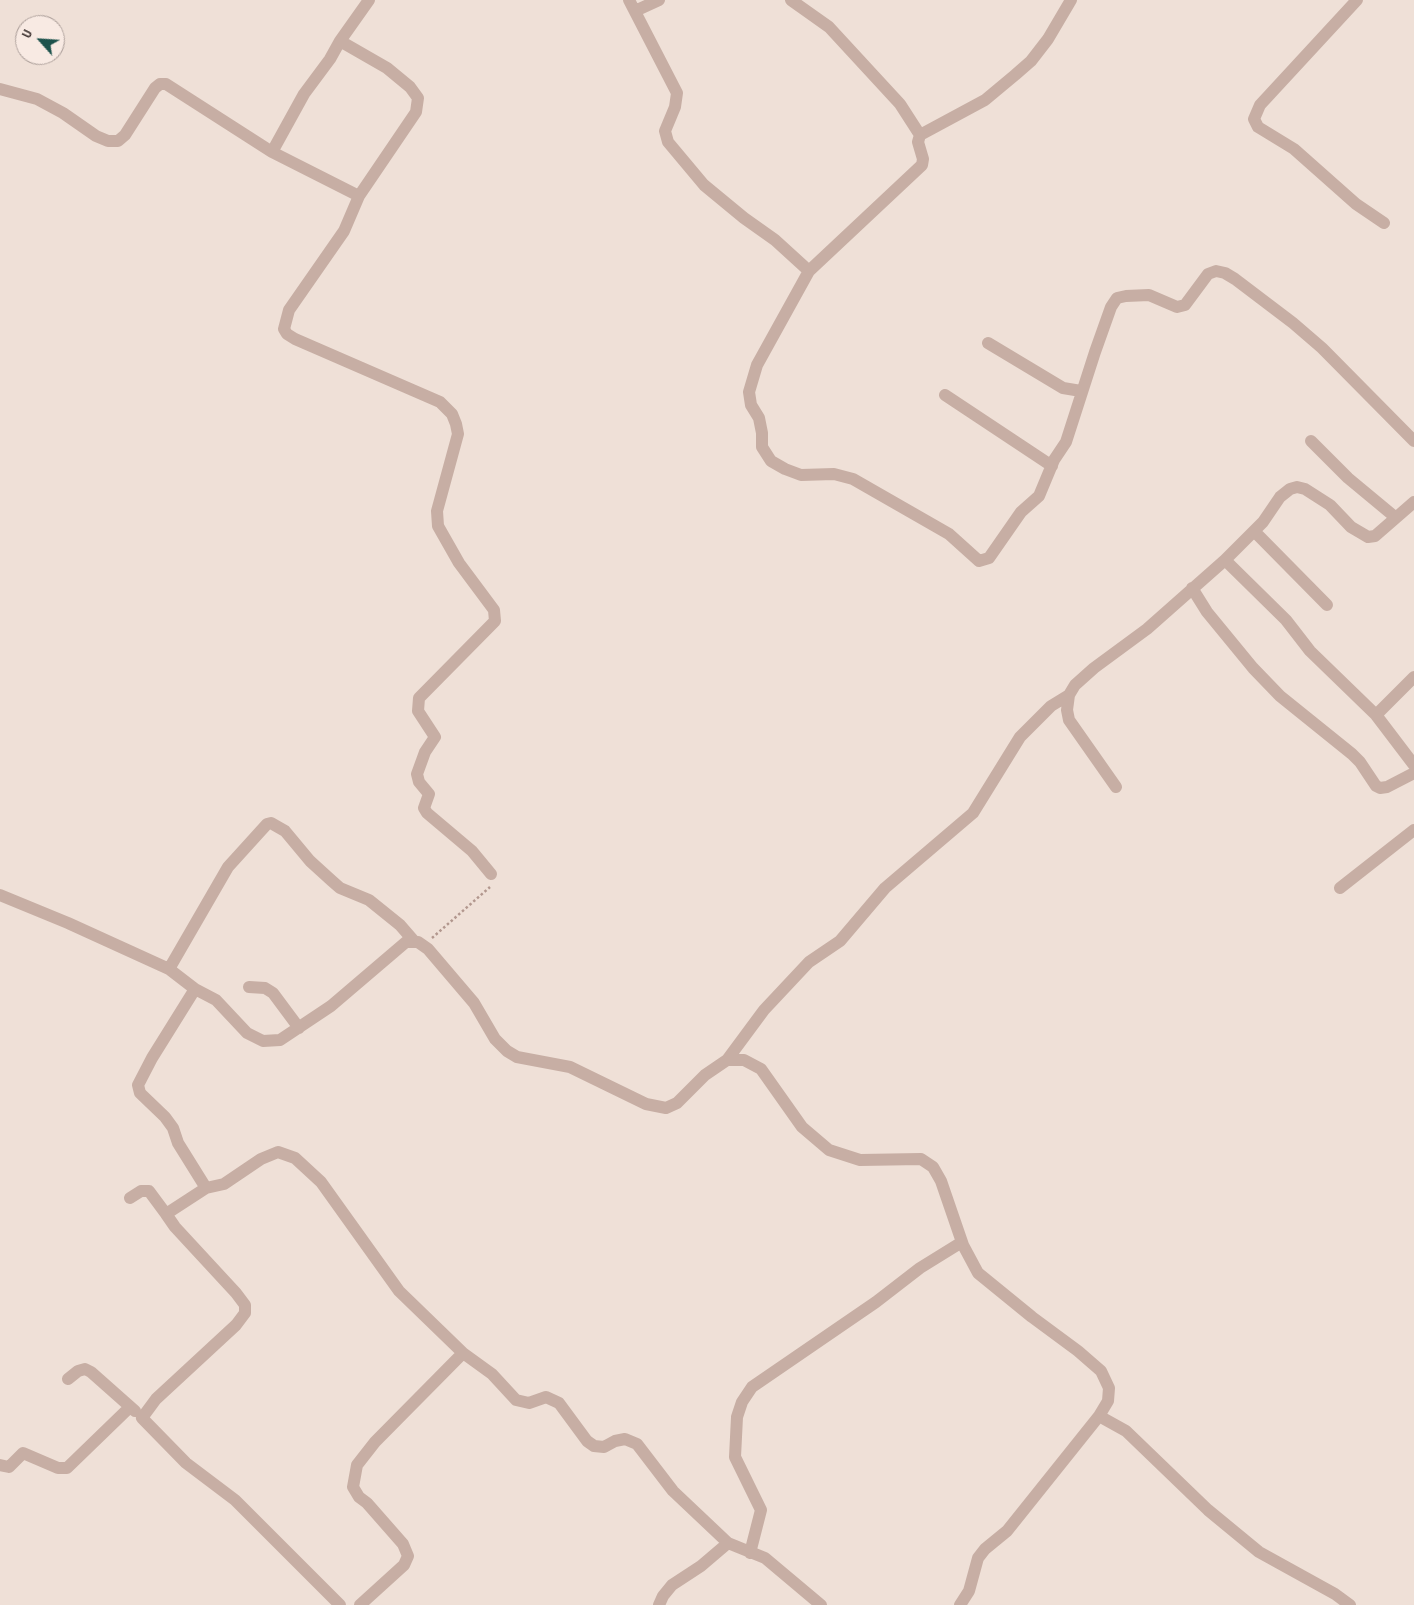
<!DOCTYPE html>
<html>
<head>
<meta charset="utf-8">
<style>
  body { margin:0 }
  #map { position:relative; width:1414px; height:1605px; overflow:hidden; background:#efe0d7; font-family:"Sofia Sans Condensed",sans-serif }
  canvas { display:block }
  .north { position:absolute; left:15px; top:15px; width:50px; height:50px; box-sizing:border-box; background:#f8eae3; border:1px solid #a99c97; border-radius:50%; rotate:296deg; font-size:14px; font-weight:700; line-height:20px; text-align:center; color:#322725 }
  .north::after { content:''; display:block; margin:auto; width:18px; height:22px; background:#1d524c; clip-path:polygon(50% 0,100% 100%,50% 72%,0 100%) }
</style>
</head>
<body>
<div id="map">
<canvas width="1414" height="1605"></canvas>
<div class="north">U</div>
</div>
<script>
const g = document.querySelector('canvas').getContext('2d');
g.lineJoin = 'round';
const shape = rows => new Path2D(rows.map(r => 'M' + r).join(''));
function stroke(path, color, width, dash) { g.strokeStyle = color; g.lineWidth = width; g.lineCap = dash ? 'butt' : 'round'; g.setLineDash(dash || []); g.stroke(path); }
const path = shape([
  [432,938,490,887]
]);
const minor = shape([
  [369,0,340,41,387,68,410,87,418,98,416,112,359,196,344,231,289,310,284,329,287,334,295,339,440,402,452,414,456,424,458,434,437,511,438,526,459,563,494,610,495,621,419,698,418,711,435,737,425,752,417,774,419,782,429,794,424,808,427,813,472,851,491,874],
  [629,0,677,93,675,107,665,131,668,142,704,185,744,218,775,240,809,271],
  [791,0,829,27,900,104,920,135],
  [1071,0,1048,39,1031,61,1015,75,985,100,920,135,918,142,923,159,922,165,809,271,757,365,749,392,751,405,759,418,762,433,762,447,771,461,785,469,801,475,834,474,853,479,949,534,979,561,989,558,1021,512,1039,496,1054,460,1066,442,1095,352,1111,307,1117,298,1126,296,1149,295,1177,307,1185,305,1208,274,1216,271,1225,273,1235,279,1293,323,1322,348,1414,441],
  [1357,0,1260,105,1254,119,1258,127,1294,149,1356,204,1384,223],
  [635,11,659,0],
  [0,89,37,99,63,113,96,136,108,141,118,141,125,135,155,88,160,84,166,84,272,152,359,196],
  [272,152,304,94,330,59,340,41],
  [988,343,1063,388,1081,391],
  [945,395,1052,466],
  [1311,441,1348,478,1395,517],
  [1254,531,1327,605],
  [1225,560,1286,620,1310,651,1376,715,1414,765],
  [1192,588,1207,612,1253,668,1280,696,1352,754,1360,762,1376,786,1380,788,1387,787,1414,773],
  [1376,715,1414,677],
  [1116,787,1069,720,1067,710,1069,695,1075,685,1094,668,1147,629,1225,560,1263,522,1280,497,1290,489,1297,487,1305,489,1330,505,1351,527,1368,537,1375,536,1414,502],
  [1340,888,1414,830],
  [0,895,68,923,169,969,195,989,216,1000,247,1033,263,1041,280,1040,331,1006,406,942,418,942,428,949,474,1003,495,1039,507,1051,517,1057,570,1067,646,1104,666,1108,677,1103,705,1075,727,1060,744,1060,761,1069,802,1127,829,1150,860,1160,921,1159,933,1167,941,1181,963,1245,978,1273,1032,1317,1078,1351,1101,1371,1109,1388,1108,1401,1099,1416,1007,1531,985,1549,978,1558,969,1591,960,1605],
  [169,969,228,867,267,824,271,823,285,831,310,861,332,881,340,888,369,900,400,925,413,940],
  [249,987,265,988,273,993,299,1028],
  [195,989,152,1058,138,1085,140,1093,165,1117,173,1128,178,1143,206,1188,224,1184,261,1159,278,1152,295,1158,321,1182,399,1291,463,1353,492,1374,516,1400,529,1403,546,1397,559,1403,587,1441,594,1446,604,1447,615,1441,625,1439,637,1444,673,1491,728,1543,765,1558,821,1605],
  [727,1060,764,1010,809,962,840,941,885,888,973,813,1020,737,1051,706,1069,695],
  [206,1188,166,1214,175,1227,236,1293,245,1305,245,1313,236,1325,156,1399,142,1418,186,1463,235,1500,340,1605],
  [130,1198,141,1191,149,1191,166,1214],
  [68,1379,78,1371,85,1369,91,1372,135,1411],
  [1099,1416,1126,1431,1208,1510,1259,1552,1335,1594,1350,1605],
  [0,1465,9,1467,23,1453,58,1468,67,1468,130,1407],
  [750,1553,761,1510,735,1457,737,1417,742,1402,752,1387,876,1302,920,1268,962,1242],
  [360,1605,404,1565,408,1556,403,1544,367,1503,359,1497,353,1487,357,1465,375,1442,463,1353],
  [659,1605,663,1596,672,1585,701,1566,728,1543]
]);
stroke(path, '#b2978e', 2.5, [2.5, 2.5]);
stroke(minor, '#c7aea4', 12);
</script>
</body>
</html>
